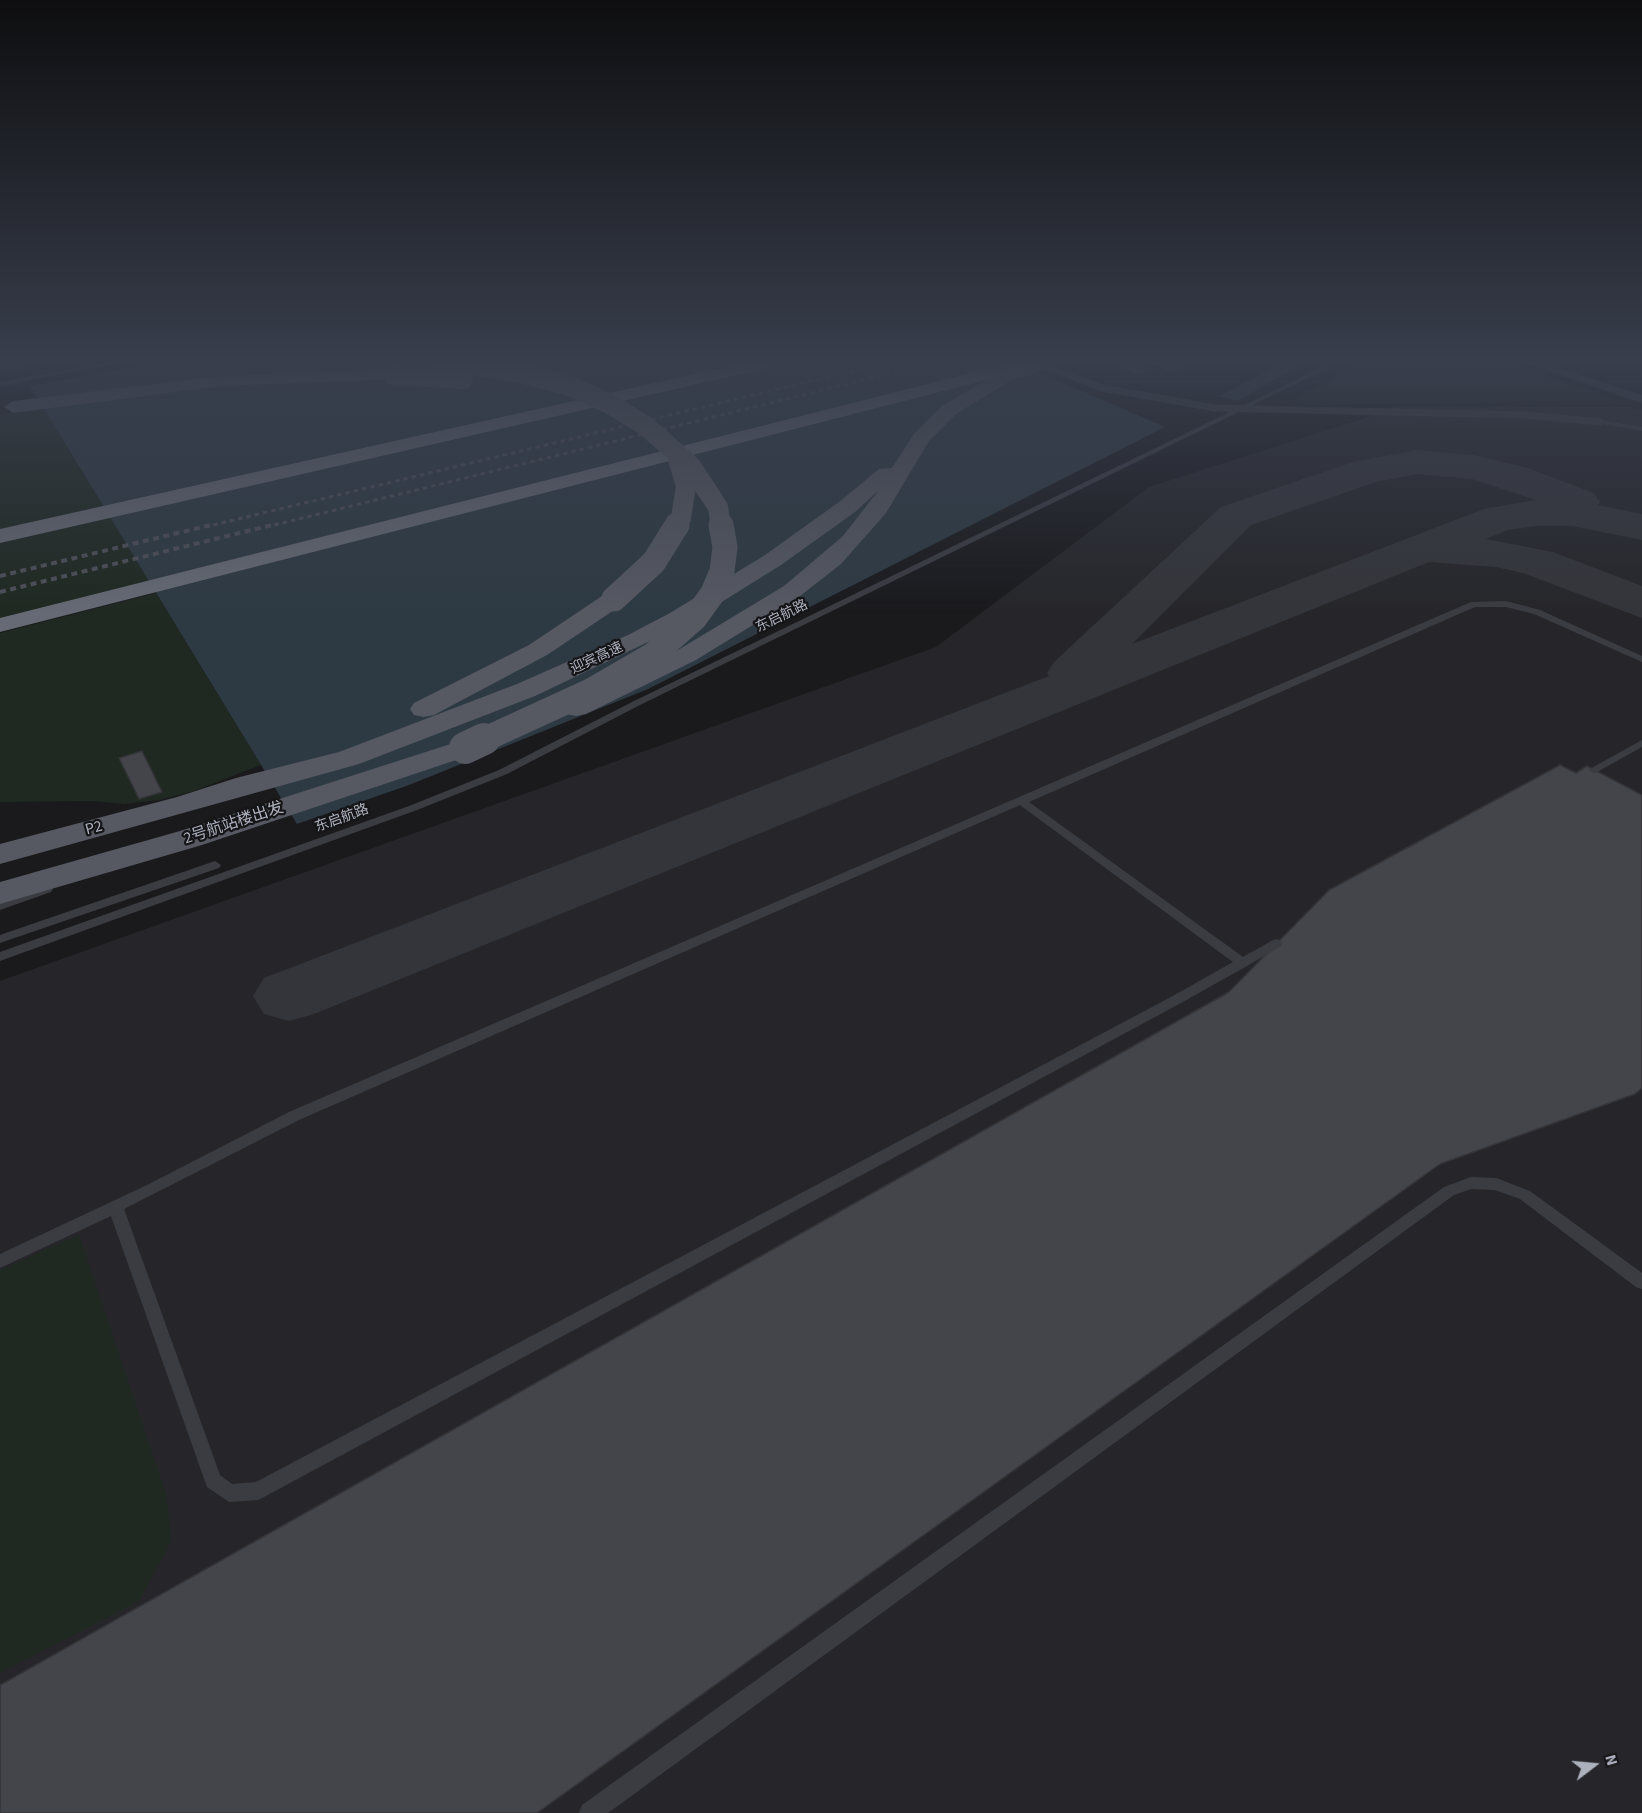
<!DOCTYPE html>
<html>
<head>
<meta charset="utf-8">
<style>
  body { margin:0 }
  #map { position:relative; width:1642px; height:1813px; overflow:hidden; background:#1a1a1d; font-family:"Source Sans 3",sans-serif }
  canvas { display:block }
  .north { position:absolute; left:1564px; top:1735px; width:60px; height:60px; -webkit-text-stroke:4px #151518; paint-order:stroke; rotate:74deg; font-size:16px; font-weight:700; line-height:24px; text-align:center; color:#acb1bd }
  .north::after { content:''; display:block; margin:auto; width:21px; height:27px; background:#acb1bd; clip-path:polygon(50% 0,100% 100%,50% 72%,0 100%) }
</style>
</head>
<body>
<div id="map">
<canvas width="1642" height="1813"></canvas>
<div class="north">N</div>
</div>
<script>
const g = document.querySelector('canvas').getContext('2d');
g.lineJoin = 'round';
function fillPath(path, color) { g.fillStyle = color; g.fill(path, 'evenodd'); }
const shape = rows => new Path2D(rows.map(r => 'M' + r).join(''));
function stroke(path, color, width, dash) { g.strokeStyle = color; g.lineWidth = width; g.lineCap = dash ? 'butt' : 'round'; g.setLineDash(dash || []); g.stroke(path); }
function label(font, color, halo, rows, align = 'center') {
  g.font = font + ' "Source Sans 3","Noto Sans SC",sans-serif'; g.lineWidth = 4.5; g.setLineDash([]); g.textBaseline = 'middle'; g.strokeStyle = halo; g.fillStyle = color; for (const [text, x, y, turn = 0] of rows) {
    g.save(); g.translate(x, y); g.rotate((+turn || 0) * Math.PI / 180); g.textAlign = isNaN(turn) ? turn : align; if (halo) g.strokeText(text, 0, 0); g.fillText(text, 0, 0); g.restore();
  }
}
const built = shape([
  [0,359,74,359,0,372],
  [1395,406,1630,407,1642,410,1642,1813,0,1813,0,981,936,647,1149,487,1362,419]
]);
const green = shape([
  [1368,359,1501,359,1616,400,1310,405,1291,401],
  [43,407,104,508,0,532,0,415],
  [110,517,150,582,0,619,0,542],
  [156,593,261,765,194,791,159,800,124,804,93,801,0,802,0,633],
  [79,1235,167,1498,171,1542,139,1601,0,1673,0,1270]
]);
const water = shape([
  [177,359,1008,359,1165,427,648,689,409,785,297,824,30,386],
  [1289,359,1312,359,1237,401,1220,396]
]);
const taxiway = shape([
  [1417,450,1473,455,1528,468,1594,493,1600,502,1598,505,1642,514,1642,540,1572,526,1536,526,1508,530,1486,539,1553,552,1642,586,1642,618,1523,573,1496,567,1429,562,314,1014,289,1021,264,1014,253,996,264,978,1049,676,1047,673,1054,662,1221,507,1353,462,1417,450],
  [1417,474,1472,479,1536,500,1484,509,1132,644,1251,525,1376,482,1417,474]
]);
const building = shape([
  [1148,359,1163,359,1184,368,1171,371,1146,361,1150,360,1148,359],
  [1134,365,1147,370,1136,373,1123,367,1134,365],
  [142,751,162,792,139,799,119,758,142,751],
  [1560,765,1576,773,1587,766,1642,795,1642,1088,1635,1094,1440,1164,537,1813,0,1813,0,1685,1229,992,1329,890,1560,765]
]);
const lane = shape([
  [126,359,139,359,0,386,0,382,126,359],
  [1339,359,1347,359,640,705,507,774,417,810,0,961,0,952,409,806,499,770,634,701,1339,359],
  [1600,420,1642,427,1642,431,1598,423,1597,422,1600,420],
  [1506,601,1540,610,1642,656,1642,662,1534,614,1506,607,1475,607,1029,802,1243,957,1273,940,1277,939,1283,943,1281,946,1247,966,1181,1003,264,1497,258,1500,229,1502,207,1487,111,1216,0,1268,0,1254,145,1186,289,1112,1471,602,1506,601],
  [1020,805,1233,962,1171,997,256,1482,232,1484,220,1475,124,1209,299,1120,1020,805],
  [1642,740,1642,747,1597,772,1593,773,1588,770,1642,740],
  [215,861,221,865,219,868,0,943,0,935,215,861],
  [47,885,53,889,51,892,0,910,0,902,47,885],
  [1471,1177,1496,1178,1530,1191,1642,1273,1642,1289,1636,1287,1520,1199,1495,1190,1471,1189,1454,1195,608,1813,579,1813,582,1805,1444,1187,1471,1177]
]);
const street = shape([
  [1513,359,1532,359,1642,395,1642,403,1513,359]
]);
const primary = shape([
  [1039,359,1065,359,1062,363,1010,381,956,414,929,441,886,513,841,564,800,596,696,660,586,714,576,716,566,714,562,708,566,702,678,650,784,586,843,536,878,491,855,512,781,565,688,623,535,696,359,764,0,864,0,844,177,797,236,778,339,752,517,684,628,635,670,613,765,555,839,502,879,469,892,468,914,434,942,406,998,373,1039,359],
  [392,370,398,371,401,375,398,379,221,386,13,413,4,407,13,401,221,376,392,370],
  [614,592,623,594,626,599,623,604,547,655,434,715,424,717,414,715,410,709,414,703,529,645,605,594,614,592],
  [491,731,501,733,505,739,501,745,202,845,0,904,0,882,180,831,491,731]
]);
const highway = shape([
  [762,359,794,359,785,364,0,543,0,529,762,359],
  [1027,359,1056,359,1053,363,0,632,0,618,1027,359]
]);
const railFar1 = shape([
  [205,527,903,359],
  [266,527,949,359]
]);
const rail = shape([
  [0,576,211,525],
  [0,592,272,525]
]);
const laneBridge = shape([
  [1027,359,1102,388,1215,408,1526,415,1600,422]
]);
const primaryBridgeFar2 = shape([
  [434,359,521,373,570,386,608,403,646,426,691,466,718,507,721,527],
  [392,375,463,379],
  [676,527,681,518,686,486,677,456]
]);
const primaryBridgeFar1 = shape([
  [614,599,654,562,677,525],
  [481,741,592,690,654,654,695,618,713,593,722,571,725,547,721,525]
]);
const primaryBridge = shape([
  [465,748,484,739]
]);
const farStreetnames = [
  ["东启航路",782,617,-26],
  ["迎宾高速",597,659,-25],
  ["东启航路",342,819,-20]
];
const streetNames = [
  ["2号航站楼出发",234,824,-18],
  ["P2",94,829,-15]
];
fillPath(built, '#26262a');
fillPath(green, '#1f2921');
fillPath(water, '#2e3a43');
fillPath(taxiway, '#34353a');
fillPath(building, '#44454a');
stroke(building, '#343439', 1.5);
fillPath(lane, '#3b3c42');
fillPath(street, '#3b3c42');
fillPath(primary, '#565962');
fillPath(highway, '#666a74');
stroke(railFar1, '#4e5058', 3, [4.5, 4]);
stroke(rail, '#4e5058', 4, [6, 4.5]);
stroke(laneBridge, '#3b3c42', 7);
stroke(primaryBridgeFar2, '#565962', 20);
stroke(primaryBridgeFar1, '#565962', 25);
stroke(primaryBridge, '#565962', 32);
const sky = g.createLinearGradient(0, 0, 0, 613);
sky.addColorStop(0, '#0e0e10');
sky.addColorStop(0.59, '#383e4c');
sky.addColorStop(1, '#383e4c00');
g.fillStyle = sky;
g.fillRect(0, 0, 1642, 613);
label('14px', '#acb1bd', '#151518', farStreetnames);
label('16px', '#acb1bd', '#151518', streetNames);
</script>
</body>
</html>
